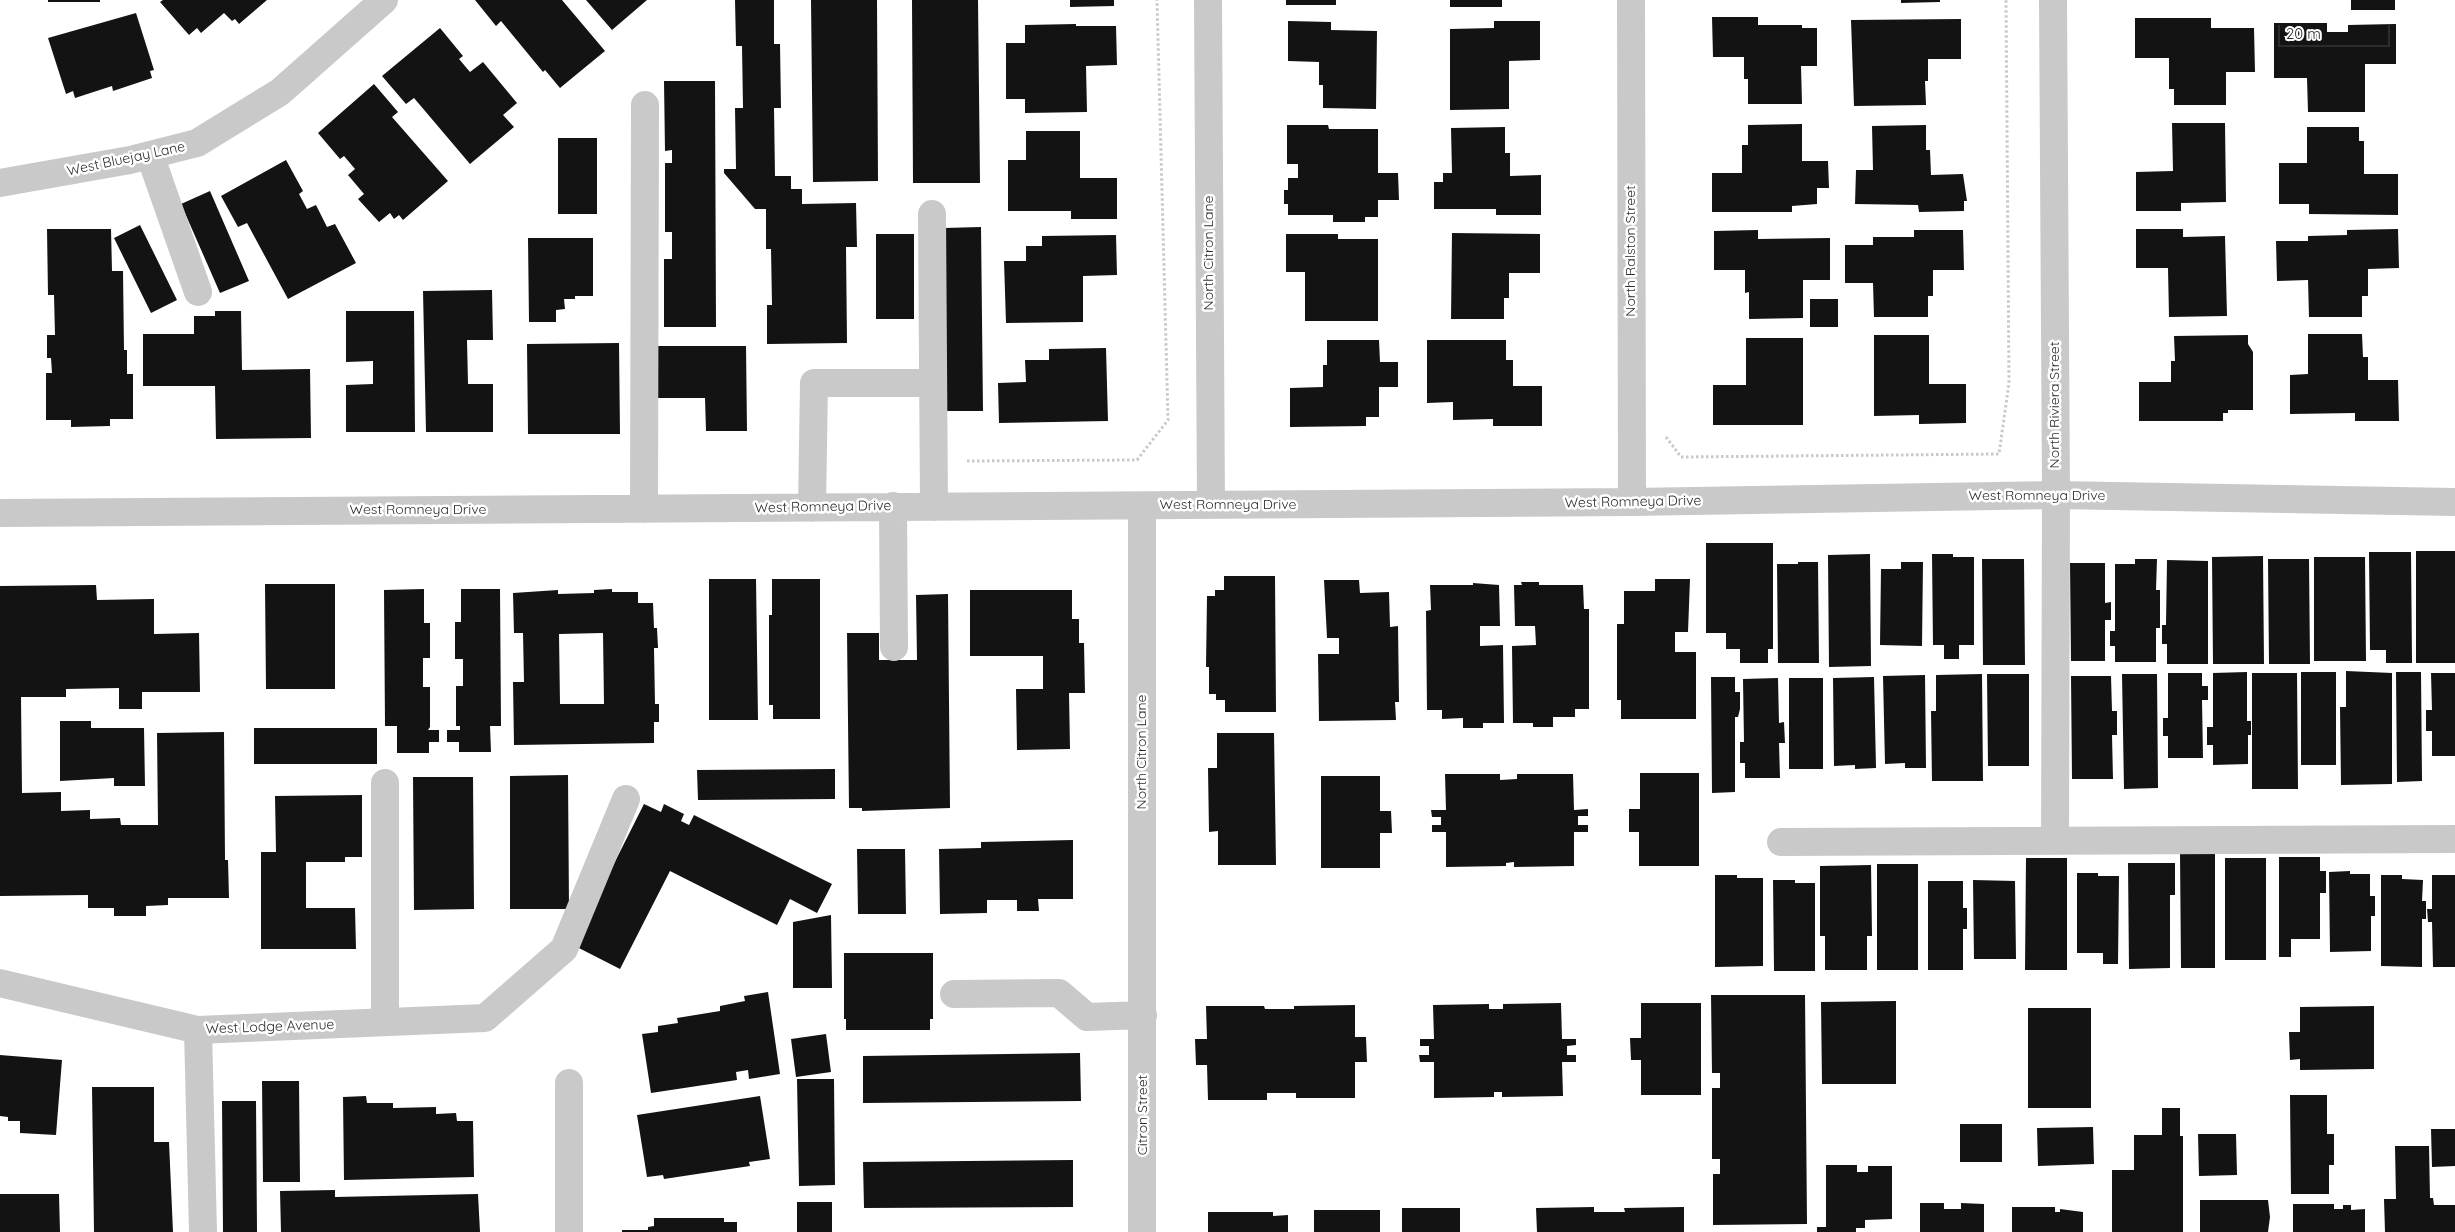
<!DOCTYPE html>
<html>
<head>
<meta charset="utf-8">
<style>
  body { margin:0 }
  #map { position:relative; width:2455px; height:1232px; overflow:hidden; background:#fff; font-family:Quicksand,sans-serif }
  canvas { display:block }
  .scale { position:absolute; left:2278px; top:25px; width:112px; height:22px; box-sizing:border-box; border:2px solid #2c2c2c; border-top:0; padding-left:6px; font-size:15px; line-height:18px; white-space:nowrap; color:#2c2c2c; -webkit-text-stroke:4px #fff; paint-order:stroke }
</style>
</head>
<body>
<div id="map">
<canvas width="2455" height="1232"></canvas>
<div class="scale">20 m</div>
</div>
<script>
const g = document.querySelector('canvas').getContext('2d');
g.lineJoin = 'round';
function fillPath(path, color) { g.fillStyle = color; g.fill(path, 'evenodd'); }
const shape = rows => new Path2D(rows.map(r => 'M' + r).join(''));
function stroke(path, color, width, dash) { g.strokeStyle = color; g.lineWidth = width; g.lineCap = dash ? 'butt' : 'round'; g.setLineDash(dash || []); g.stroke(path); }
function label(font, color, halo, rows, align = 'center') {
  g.font = font + ' Quicksand,sans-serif'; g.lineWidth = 5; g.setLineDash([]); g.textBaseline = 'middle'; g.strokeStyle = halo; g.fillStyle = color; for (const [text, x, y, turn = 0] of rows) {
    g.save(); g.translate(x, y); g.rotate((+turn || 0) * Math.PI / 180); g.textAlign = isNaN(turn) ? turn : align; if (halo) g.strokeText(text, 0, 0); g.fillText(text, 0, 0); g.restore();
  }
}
const building = shape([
  [48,0,100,0,100,2,48,2],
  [163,0,267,0,239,24,235,19,232,21,224,13,201,33,197,28,189,35,160,2],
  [475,0,562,0,605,51,560,88,545,70,543,72,501,21,496,26],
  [586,0,647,0,612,30],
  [735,0,774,0,774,44,780,44,781,108,774,108,775,176,791,176,791,189,802,189,802,204,856,203,857,247,846,247,847,343,767,344,767,305,772,305,771,249,766,249,766,209,755,209,724,173,724,169,736,169,735,108,743,108,742,46,736,46],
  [811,0,877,0,878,181,813,182],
  [912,0,978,0,980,183,913,183],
  [1070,0,1114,0,1114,6,1070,7],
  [1286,0,1336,0,1336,5,1286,5],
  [1450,0,1502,0,1502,7,1450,7],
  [1901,0,1940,0,1940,2,1901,3],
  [2351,0,2395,0,2395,10,2351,10],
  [136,13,154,70,150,71,152,78,113,91,112,86,75,98,73,91,66,94,48,38],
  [1712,17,1758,17,1758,25,1802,25,1802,28,1817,28,1817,66,1801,66,1802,104,1748,104,1748,79,1744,79,1744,57,1713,57],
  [2135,18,2211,18,2211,28,2254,28,2255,72,2226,72,2226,105,2174,105,2174,89,2169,89,2169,58,2135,58],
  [1961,19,1961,59,1928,59,1928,81,1925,81,1926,105,1854,106,1851,20],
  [1288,21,1331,22,1331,30,1377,31,1376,109,1323,108,1323,85,1319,85,1319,62,1288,61],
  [1494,21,1540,21,1540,60,1509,61,1509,109,1450,110,1450,29,1494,28],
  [2274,23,2327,23,2327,32,2348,32,2348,25,2396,24,2396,64,2365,64,2365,112,2308,112,2307,78,2274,78],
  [1076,24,1076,26,1116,26,1117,65,1086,66,1087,112,1025,113,1025,99,1006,99,1006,43,1025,43,1025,25],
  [440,28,463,56,459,59,470,72,483,62,517,103,503,115,514,127,470,164,414,98,406,104,382,76],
  [664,81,715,81,716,327,664,327,664,259,672,259,672,232,665,232,665,163,672,163,672,150,665,151],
  [374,84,398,112,392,117,448,181,403,220,399,215,394,219,390,213,379,222,358,199,364,194,348,175,355,169,344,156,340,159,318,133],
  [2172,123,2225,123,2226,202,2181,203,2181,211,2136,211,2136,172,2173,171],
  [1802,124,1802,161,1828,161,1829,188,1817,188,1817,204,1792,206,1792,212,1712,212,1712,173,1742,173,1742,145,1748,145,1748,125],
  [1287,125,1328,125,1329,129,1378,129,1378,173,1398,173,1399,200,1378,200,1378,217,1365,217,1365,222,1333,222,1333,215,1288,215,1288,204,1284,204,1284,190,1288,190,1288,178,1298,178,1298,164,1287,164],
  [1926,125,1926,150,1930,150,1931,175,1963,174,1967,201,1964,201,1964,211,1919,212,1918,205,1855,204,1856,170,1873,170,1872,126],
  [1505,127,1505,153,1510,153,1510,176,1541,175,1541,215,1496,215,1496,209,1434,209,1434,182,1443,182,1443,173,1452,173,1451,128],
  [2307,127,2359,127,2359,141,2364,141,2364,174,2398,174,2398,215,2309,214,2309,204,2279,204,2279,163,2307,163],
  [1026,131,1080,131,1080,178,1117,178,1117,219,1071,219,1071,211,1008,211,1008,160,1026,160],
  [558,138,597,138,597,214,558,214],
  [286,160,303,191,299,194,307,209,316,205,327,227,335,224,356,263,288,299,247,223,238,227,221,196],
  [210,191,249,281,220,293,181,204],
  [140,225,177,300,151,313,114,238],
  [981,227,983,411,946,411,944,228],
  [47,229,111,229,112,271,123,271,124,350,127,350,127,374,133,374,133,419,110,419,110,426,71,427,71,420,46,420,46,373,52,373,51,358,47,358,47,335,55,335,54,295,48,295],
  [2136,229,2183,229,2183,237,2225,236,2227,316,2169,317,2168,268,2136,268],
  [2398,229,2399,268,2368,269,2368,296,2362,296,2362,317,2309,317,2308,280,2277,281,2276,241,2308,241,2308,236,2347,235,2347,230],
  [1758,230,1758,239,1830,238,1830,280,1803,280,1803,318,1749,319,1749,292,1745,293,1745,270,1714,270,1714,231],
  [1914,230,1963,230,1964,270,1933,270,1933,296,1928,296,1928,317,1874,317,1873,283,1845,283,1845,245,1873,245,1873,237,1914,237],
  [1452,233,1540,234,1540,273,1509,273,1509,298,1504,298,1504,319,1451,319],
  [876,234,914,234,914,319,876,319],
  [1286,234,1338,234,1338,239,1378,239,1378,321,1305,321,1305,272,1286,272],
  [1116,235,1117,275,1083,276,1083,322,1006,323,1004,261,1026,261,1026,246,1042,246,1042,236],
  [528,238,593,238,593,296,575,296,575,299,564,299,565,309,556,310,556,322,529,322],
  [492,290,493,340,467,340,468,384,493,384,493,432,426,432,423,291],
  [1810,299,1838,299,1838,327,1810,327],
  [215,311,241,311,242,370,310,369,311,438,216,439,215,386,143,386,143,334,194,334,194,316,215,316],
  [346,311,414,311,415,432,346,432,346,385,373,384,373,361,346,362],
  [2308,334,2362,334,2363,357,2368,357,2368,380,2398,380,2399,421,2355,421,2355,413,2290,414,2290,375,2308,374],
  [1874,335,1929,335,1929,384,1966,384,1966,423,1919,424,1919,415,1874,416],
  [2248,335,2248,344,2253,352,2253,410,2228,410,2228,413,2223,413,2223,421,2139,421,2139,382,2171,382,2171,361,2175,361,2174,336],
  [1746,338,1803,338,1803,425,1713,425,1713,385,1746,385],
  [1327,340,1379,340,1380,362,1398,362,1398,387,1379,387,1379,417,1366,417,1366,426,1290,427,1290,388,1323,387,1323,365,1327,365],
  [1427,340,1506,340,1506,360,1513,360,1513,386,1542,386,1542,426,1493,426,1493,419,1453,420,1453,402,1427,403],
  [619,343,620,434,528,434,527,344],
  [657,346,746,346,747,431,706,431,705,398,657,398],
  [1106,348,1108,421,999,423,998,383,1026,382,1025,360,1049,360,1049,349],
  [1706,543,1773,543,1773,649,1768,649,1768,663,1740,663,1740,649,1726,649,1726,633,1706,633],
  [2416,551,2455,551,2455,663,2416,663],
  [2369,552,2411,552,2412,663,2386,663,2386,650,2370,650],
  [1870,554,1871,666,1829,667,1828,555],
  [1932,554,1953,554,1953,557,1974,557,1974,645,1959,645,1959,659,1944,659,1944,645,1933,645],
  [2263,556,2264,664,2213,664,2212,557],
  [2314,557,2365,557,2366,661,2314,661],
  [1982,559,2024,559,2025,665,1983,665],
  [2135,559,2157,559,2156,590,2160,590,2160,628,2156,628,2156,662,2115,662,2115,646,2110,646,2110,631,2115,631,2115,564,2135,564],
  [2268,559,2309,559,2310,664,2269,664],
  [2167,560,2208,561,2208,664,2167,664,2167,644,2162,644,2162,625,2166,625],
  [1798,562,1818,562,1819,663,1778,663,1777,564,1798,564],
  [1901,562,1923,562,1922,646,1880,645,1881,569,1901,569],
  [2070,563,2105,563,2105,603,2111,602,2111,620,2105,620,2105,661,2071,661],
  [1224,576,1275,576,1276,712,1225,712,1225,700,1216,700,1216,694,1209,694,1209,667,1206,667,1207,596,1215,596,1215,590,1224,590],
  [709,579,756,579,758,720,709,720],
  [772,579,820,579,820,719,773,719,773,705,769,705,769,615,772,615],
  [1655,579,1690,579,1688,632,1675,632,1675,652,1696,652,1696,719,1621,719,1621,700,1617,700,1617,624,1624,624,1624,591,1655,591],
  [1324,580,1359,580,1360,593,1389,592,1390,627,1398,626,1399,702,1395,702,1396,720,1319,721,1318,654,1339,654,1339,638,1327,638],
  [1521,582,1539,582,1539,585,1583,585,1584,609,1589,609,1589,709,1575,709,1575,717,1553,717,1553,727,1533,727,1533,723,1513,723,1512,646,1536,645,1535,626,1515,626,1514,585,1522,585],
  [1473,583,1499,585,1500,626,1480,626,1480,646,1503,645,1504,723,1483,723,1483,728,1463,728,1463,718,1442,719,1442,710,1427,710,1426,611,1431,610,1430,585,1473,585],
  [265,584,335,584,335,689,266,689],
  [96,585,97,600,154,599,154,634,199,633,200,692,142,692,142,709,119,709,119,688,66,689,66,697,21,697,22,793,61,792,61,811,90,810,90,819,120,818,121,825,158,825,157,733,224,732,225,860,228,860,229,898,168,898,168,905,146,906,146,916,114,916,114,908,88,908,88,895,0,896,0,586],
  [424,589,424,623,430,623,430,658,423,658,423,687,430,687,430,727,428,730,439,730,439,742,429,742,429,753,397,753,397,726,385,726,384,590],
  [461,589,500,589,501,726,490,726,491,752,459,752,459,742,447,742,447,730,460,730,460,726,456,726,456,686,463,686,463,659,455,659,455,622,461,622],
  [612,589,612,592,638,592,638,603,653,603,654,628,657,628,658,648,654,648,655,704,659,704,659,722,654,722,654,743,514,745,513,682,524,682,523,633,514,633,513,593,558,590,558,594,594,593,594,590],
  [603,633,604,704,560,704,559,634],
  [970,590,1072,590,1072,619,1079,619,1079,643,1084,643,1085,693,1069,693,1070,749,1017,750,1016,689,1043,689,1043,656,970,656],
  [948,594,950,808,862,811,862,808,849,808,847,633,879,633,879,660,917,660,916,595],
  [2346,671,2392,673,2392,784,2341,785,2340,707,2346,707],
  [2247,672,2247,721,2251,721,2251,735,2248,735,2248,764,2213,765,2213,745,2207,745,2207,727,2213,727,2213,673],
  [2301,672,2336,672,2336,765,2301,765],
  [2396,672,2421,672,2422,781,2397,782],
  [2168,673,2202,673,2202,686,2208,686,2208,700,2202,700,2203,758,2168,758,2168,736,2163,736,2163,718,2168,718],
  [2252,673,2297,673,2298,789,2252,789],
  [2431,673,2455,673,2455,756,2432,756,2432,731,2426,731,2426,710,2432,710],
  [1982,674,1983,781,1932,781,1931,711,1936,711,1936,675],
  [1987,674,2029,674,2029,766,1988,766],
  [2122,674,2157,674,2158,788,2124,789],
  [1925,675,1926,768,1905,768,1905,763,1885,764,1883,676],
  [2071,676,2111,676,2112,711,2117,711,2117,735,2112,735,2113,779,2072,779],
  [1711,677,1735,677,1735,692,1740,692,1740,709,1738,717,1735,717,1735,792,1712,793],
  [1874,677,1876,768,1855,769,1855,765,1834,766,1833,678],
  [1778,678,1779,723,1784,722,1785,743,1779,743,1780,778,1745,778,1745,763,1740,763,1740,742,1744,742,1743,679],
  [1789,678,1823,678,1823,769,1789,769],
  [60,721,91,721,91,728,144,728,145,786,114,786,114,778,60,781],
  [254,728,377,728,377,764,254,764],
  [1217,733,1274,733,1276,865,1218,865,1218,831,1209,832,1208,768,1217,768],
  [835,769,835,799,698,800,697,770],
  [1640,773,1699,773,1699,866,1639,866,1639,832,1629,832,1629,809,1640,809],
  [1445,774,1500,774,1500,780,1517,779,1517,774,1573,774,1574,810,1588,809,1588,816,1578,816,1578,825,1588,825,1588,832,1574,832,1574,866,1514,867,1514,862,1506,863,1506,866,1446,867,1446,832,1432,832,1432,825,1441,825,1441,817,1432,817,1431,810,1446,810],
  [568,775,569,909,510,909,510,776],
  [1321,776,1380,776,1380,811,1391,811,1392,833,1380,833,1380,868,1321,868],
  [413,777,473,777,474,909,414,910],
  [362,795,362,857,345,857,345,862,306,862,306,908,355,908,356,949,261,949,261,852,276,852,275,796],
  [644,804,661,812,664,804,684,814,681,821,689,825,694,815,832,884,817,913,790,899,777,925,670,871,620,969,573,945],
  [1073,840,1073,899,1038,899,1039,911,1017,911,1017,900,987,900,987,913,940,914,939,849,981,848,981,842],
  [857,849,905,849,906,914,858,914],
  [2180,853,2215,853,2215,968,2181,968],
  [2279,857,2320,857,2320,871,2326,871,2326,893,2320,893,2320,939,2291,939,2291,957,2279,957],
  [2026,858,2067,858,2067,970,2025,970],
  [2225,858,2266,858,2266,960,2225,960],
  [2128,863,2175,863,2175,895,2170,895,2170,968,2129,969],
  [1877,864,1918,864,1918,970,1877,970],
  [1871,865,1872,936,1867,936,1867,970,1825,970,1825,936,1820,936,1820,866],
  [2350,871,2350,874,2370,874,2370,896,2375,896,2375,916,2371,916,2371,951,2330,952,2329,872],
  [2077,873,2098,873,2098,876,2119,876,2118,964,2103,964,2103,953,2077,953],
  [1715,875,1737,875,1737,878,1763,878,1763,966,1715,967],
  [2381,875,2402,875,2402,879,2423,880,2422,901,2426,901,2426,919,2422,919,2422,967,2381,966],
  [2432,875,2455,875,2455,967,2433,967,2432,922,2428,922,2427,909,2432,909],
  [1773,880,1795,880,1795,883,1815,883,1815,971,1774,971],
  [1973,880,2015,881,2016,959,1974,959],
  [1928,881,1963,881,1963,908,1967,908,1967,929,1963,929,1963,970,1928,970],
  [831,915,832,988,793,988,793,922],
  [844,953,933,953,933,1019,930,1019,930,1030,846,1030,846,1019,844,1019],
  [768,992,780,1074,749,1079,748,1070,736,1072,737,1080,651,1093,642,1034,658,1032,658,1026,678,1023,677,1018,720,1011,720,1006,745,1001,744,996],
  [1711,995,1805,995,1807,1224,1713,1225,1713,1174,1720,1174,1720,1159,1712,1159,1712,1088,1720,1088,1720,1073,1712,1073],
  [1896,1001,1896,1084,1822,1084,1821,1002],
  [1561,1003,1562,1039,1576,1039,1576,1045,1567,1046,1567,1055,1576,1055,1576,1062,1562,1062,1563,1096,1502,1097,1502,1092,1494,1092,1494,1097,1434,1098,1434,1062,1420,1062,1419,1055,1429,1055,1429,1046,1420,1046,1420,1039,1434,1039,1433,1005,1489,1004,1489,1009,1503,1009,1503,1004],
  [1641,1003,1701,1003,1701,1095,1641,1095,1641,1060,1631,1060,1630,1038,1641,1038],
  [1355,1005,1355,1037,1366,1037,1367,1062,1355,1062,1355,1098,1296,1098,1296,1093,1267,1093,1267,1100,1208,1100,1207,1065,1196,1065,1195,1039,1207,1039,1206,1006,1264,1006,1265,1009,1294,1009,1294,1006],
  [2374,1006,2374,1069,2300,1070,2300,1059,2290,1060,2289,1032,2300,1032,2300,1007],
  [2028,1008,2091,1008,2091,1108,2028,1108],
  [826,1034,831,1072,796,1077,791,1039],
  [1080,1053,1081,1101,863,1103,863,1056],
  [0,1055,62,1060,56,1135,20,1133,20,1121,8,1121,8,1117,0,1116],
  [797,1079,834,1079,835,1185,799,1186],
  [262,1081,299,1081,300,1182,263,1182],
  [92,1087,154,1087,154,1142,169,1142,173,1232,94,1232],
  [2290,1095,2327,1095,2327,1134,2334,1134,2334,1165,2329,1165,2329,1194,2291,1194],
  [366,1096,367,1103,393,1103,393,1108,436,1107,436,1114,456,1113,457,1121,473,1121,474,1177,344,1180,343,1097],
  [760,1096,770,1159,749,1162,750,1166,664,1179,663,1175,647,1177,637,1115],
  [222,1101,256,1101,257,1232,223,1232],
  [2162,1108,2180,1108,2180,1136,2183,1136,2183,1232,2112,1232,2112,1170,2134,1170,2134,1135,2162,1135],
  [1960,1124,2002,1124,2002,1162,1960,1162],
  [2093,1127,2094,1164,2038,1166,2037,1128],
  [2431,1129,2455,1129,2455,1166,2432,1167],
  [2198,1134,2236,1134,2237,1175,2199,1176],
  [2395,1146,2429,1146,2430,1198,2433,1198,2434,1205,2455,1205,2455,1232,2385,1232,2384,1199,2396,1199],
  [1073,1160,1073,1207,864,1208,863,1162],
  [1826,1165,1857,1165,1857,1172,1868,1172,1868,1166,1892,1166,1892,1219,1865,1220,1865,1228,1856,1228,1856,1232,1817,1232,1817,1227,1826,1227],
  [335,1190,335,1197,478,1194,480,1232,281,1232,280,1191],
  [0,1194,59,1194,60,1232,0,1232],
  [2200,1200,2268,1200,2270,1217,2268,1232,2200,1232],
  [797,1202,832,1202,832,1232,797,1232],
  [1920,1203,1944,1203,1944,1209,1961,1209,1961,1203,1984,1204,1984,1232,1920,1232],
  [2293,1204,2334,1204,2334,1209,2343,1209,2343,1205,2351,1205,2351,1210,2365,1209,2365,1232,2293,1232],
  [1594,1207,1594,1212,1625,1212,1624,1208,1684,1207,1684,1232,1537,1232,1536,1208],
  [2012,1207,2055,1207,2055,1212,2060,1212,2060,1209,2083,1212,2083,1232,2012,1232],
  [1402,1208,1460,1208,1460,1232,1402,1232],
  [1314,1210,1380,1210,1380,1232,1314,1232],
  [1208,1212,1273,1212,1273,1216,1288,1215,1288,1232,1208,1232],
  [654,1218,724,1218,724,1222,737,1222,737,1232,622,1232,622,1230,648,1230,648,1227,654,1226]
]);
const path = shape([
  [1666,437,1681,457,1999,454,2009,383,2006,0],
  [967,461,1137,460,1168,420,1157,0]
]);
const minor = shape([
  [1208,0,1211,505],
  [1631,0,1632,502],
  [2053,0,2056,495,2055,840],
  [150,155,198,292],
  [0,183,130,160,197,143,280,92,384,0],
  [932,214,934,507],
  [893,506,894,647],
  [812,508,814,383,933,383],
  [644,509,645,105],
  [0,513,1632,502,2056,495,2455,502],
  [385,783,385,1022],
  [1781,842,2455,839],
  [0,983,198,1030,485,1018,564,949,626,799],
  [954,994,1059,993,1087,1017,1143,1015],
  [198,1030,203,1232],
  [569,1083,569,1232],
  [1142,1232,1142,506]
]);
const streetNames = [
  ["West Bluejay Lane",126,159,-12],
  ["North Ralston Street",1631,251,-90],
  ["North Citron Lane",1209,253,-90],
  ["North Riviera Street",2055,405,-90],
  ["West Romneya Drive",2037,496],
  ["West Romneya Drive",1633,502,-1],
  ["West Romneya Drive",1228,505],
  ["West Romneya Drive",823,507,-1],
  ["West Romneya Drive",418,510],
  ["North Citron Lane",1142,752,-90],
  ["West Lodge Avenue",270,1027,-2],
  ["Citron Street",1143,1115,-90]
];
fillPath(building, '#131313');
stroke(path, '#c9c9c9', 3, [2.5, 2.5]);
stroke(minor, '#c9c9c9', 28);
label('14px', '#2c2c2c', '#fff', streetNames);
</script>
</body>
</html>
